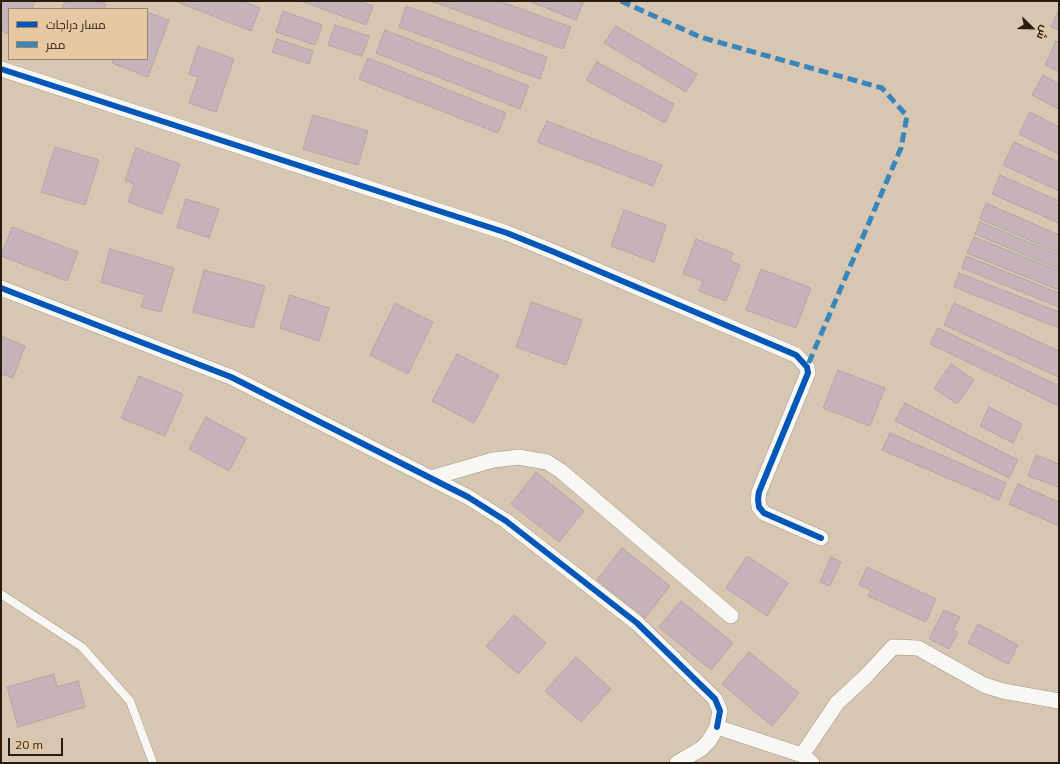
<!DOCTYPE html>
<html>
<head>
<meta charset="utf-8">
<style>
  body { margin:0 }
  #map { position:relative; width:1060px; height:764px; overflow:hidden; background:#d7c7b2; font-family:Mulish,Cairo,sans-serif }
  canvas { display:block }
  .frame { position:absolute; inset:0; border:2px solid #271c0e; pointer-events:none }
  .legend { position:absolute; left:8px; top:8px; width:140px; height:52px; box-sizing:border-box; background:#e6c8a3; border:1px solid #9a8367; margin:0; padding:5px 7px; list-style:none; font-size:12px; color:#271c0e }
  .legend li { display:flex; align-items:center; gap:8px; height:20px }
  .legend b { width:20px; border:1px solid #9a8367 }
  .north { position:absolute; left:1012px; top:8px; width:40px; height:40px; -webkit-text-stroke:3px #e6c8a3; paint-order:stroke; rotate:113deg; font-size:11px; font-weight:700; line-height:16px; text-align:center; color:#271c0e }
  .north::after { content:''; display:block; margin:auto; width:14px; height:18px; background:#271c0e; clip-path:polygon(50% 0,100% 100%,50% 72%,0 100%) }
  .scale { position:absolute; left:8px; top:738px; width:55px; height:18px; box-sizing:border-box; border:2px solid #271c0e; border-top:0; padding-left:5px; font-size:12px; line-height:14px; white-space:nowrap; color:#271c0e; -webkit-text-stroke:3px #e6c8a3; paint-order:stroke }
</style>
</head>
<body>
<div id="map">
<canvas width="1060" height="764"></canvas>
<div class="frame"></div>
<ul class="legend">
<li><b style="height:5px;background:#0057b8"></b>مسار دراجات</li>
<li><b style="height:5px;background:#3986bb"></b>ممر</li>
</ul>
<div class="north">ش</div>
<div class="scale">20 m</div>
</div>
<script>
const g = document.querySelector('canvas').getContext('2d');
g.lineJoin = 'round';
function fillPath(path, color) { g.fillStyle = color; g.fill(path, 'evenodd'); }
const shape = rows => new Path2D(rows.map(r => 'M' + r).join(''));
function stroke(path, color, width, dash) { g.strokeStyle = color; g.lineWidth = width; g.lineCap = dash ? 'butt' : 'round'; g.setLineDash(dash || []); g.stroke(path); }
const building = shape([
  [1,1,35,1,32,9,9,9,9,34,1,31,1,1],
  [65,1,97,1,106,4,104,9,62,9,65,1],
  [175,1,243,1,260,8,251,31,175,1],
  [301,1,359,1,373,6,366,25,301,1],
  [431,1,499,1,571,27,563,49,431,1],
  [529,1,584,1,576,20,529,1],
  [406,6,547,57,540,79,399,27,406,6],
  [1059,9,1059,30,1051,27,1059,9],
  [283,11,322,25,315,45,276,32,283,11],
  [147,12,169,20,148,77,112,63,113,59,147,59,147,12],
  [335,25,369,36,362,56,328,45,335,25],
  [616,26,697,74,686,92,604,43,616,26],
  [385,30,529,86,520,109,376,53,385,30],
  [277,39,313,51,309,64,272,52,277,39],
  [1056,41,1059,42,1059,72,1045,65,1056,41],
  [198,46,234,59,216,112,189,103,198,77,189,74,198,46],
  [368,58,506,113,498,133,359,79,368,58],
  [597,62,674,104,665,123,586,80,597,62],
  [1043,75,1059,84,1059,109,1032,95,1043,75],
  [1030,112,1059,127,1059,154,1019,134,1030,112],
  [313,115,368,131,358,165,303,149,313,115],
  [547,121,662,165,653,186,537,142,547,121],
  [1014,142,1059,162,1059,191,1003,165,1014,142],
  [55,147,99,160,85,205,41,192,55,147],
  [136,148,180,164,162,214,128,202,134,184,125,180,136,148],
  [1000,175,1059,201,1059,223,992,194,1000,175],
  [186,199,219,209,209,238,177,227,186,199],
  [986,203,1059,235,1059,253,980,219,986,203],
  [624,210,666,225,654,262,611,246,624,210],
  [980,222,1059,255,1059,269,975,234,980,222],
  [12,227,78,252,67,281,1,256,12,227],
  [974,237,1059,271,1059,290,967,253,974,237],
  [696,239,733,253,730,261,740,265,726,301,699,291,703,281,683,274,696,239],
  [110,249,174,268,161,312,141,307,145,295,101,282,110,249],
  [966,256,1059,293,1059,307,962,268,966,256],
  [761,269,811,288,796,328,746,310,761,269],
  [204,270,265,286,253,328,193,312,204,270],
  [959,273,1059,312,1059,328,954,287,959,273],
  [290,295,329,308,319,341,280,328,290,295],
  [532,302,582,320,566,365,516,347,532,302],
  [395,303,433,322,408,374,370,355,395,303],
  [954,303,1059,351,1059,377,944,325,954,303],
  [938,328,1059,386,1059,406,930,344,938,328],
  [1,336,25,346,13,378,1,374,1,336],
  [457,354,499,375,474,423,432,401,457,354],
  [951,364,974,380,957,404,934,388,951,364],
  [838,370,885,388,870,426,823,408,838,370],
  [139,376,183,394,165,436,121,418,139,376],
  [905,403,1018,460,1009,478,895,421,905,403],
  [989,407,1022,424,1013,443,980,426,989,407],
  [206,417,246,439,229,471,189,449,206,417],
  [890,433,1006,483,999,500,882,450,890,433],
  [1036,455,1059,464,1059,487,1028,476,1036,455],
  [536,472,584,511,559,542,511,504,536,472],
  [1018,484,1059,502,1059,526,1009,504,1018,484],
  [622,548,670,586,645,618,597,580,622,548],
  [747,556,788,583,767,616,726,588,747,556],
  [831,557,841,562,830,586,820,582,831,557],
  [867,567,936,599,926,622,868,596,871,590,859,585,867,567],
  [681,601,733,643,711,670,659,627,681,601],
  [944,610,960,617,953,630,958,632,949,649,929,639,944,610],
  [514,615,546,643,518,674,486,646,514,615],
  [978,624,1018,645,1008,664,968,643,978,624],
  [749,652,799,693,772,726,722,684,749,652],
  [576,657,611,689,581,722,545,691,576,657],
  [54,674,57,687,78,681,85,707,18,727,7,687,54,674]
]);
const lane = shape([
  [1,594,82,647,130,701,153,763]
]);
const street = shape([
  [1,69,507,233,554,252,796,355,807,367,808,373,759,492,758,499,759,507,764,513,821,538],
  [1,288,231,377,468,497,506,521,637,623,715,699,720,711,717,727],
  [431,478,493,460,511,458,518,457,547,462,561,471,731,616],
  [802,755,837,703,865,677,893,647,918,648,984,685,1003,691,1059,701],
  [677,763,701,749,709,741,717,727,802,755,812,763]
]);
const quiet = shape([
  [621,1,700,37,882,88,907,116,901,148,807,367]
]);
const cycleway = shape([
  [1,69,507,233,554,252,796,355,807,367,808,373,759,492,758,499,759,507,764,513,821,538],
  [1,288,231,377,468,497,506,521,637,623,715,699,720,711,717,727]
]);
fillPath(building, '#c5b2bb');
stroke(building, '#b2a6a3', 1);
stroke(lane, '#a29685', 9);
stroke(street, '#a29685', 16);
stroke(lane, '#f9f7f3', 8);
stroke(street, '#f9f7f3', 15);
stroke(quiet, '#3986bb', 5, [10, 5]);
stroke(cycleway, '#0057b8', 6);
</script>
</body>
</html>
